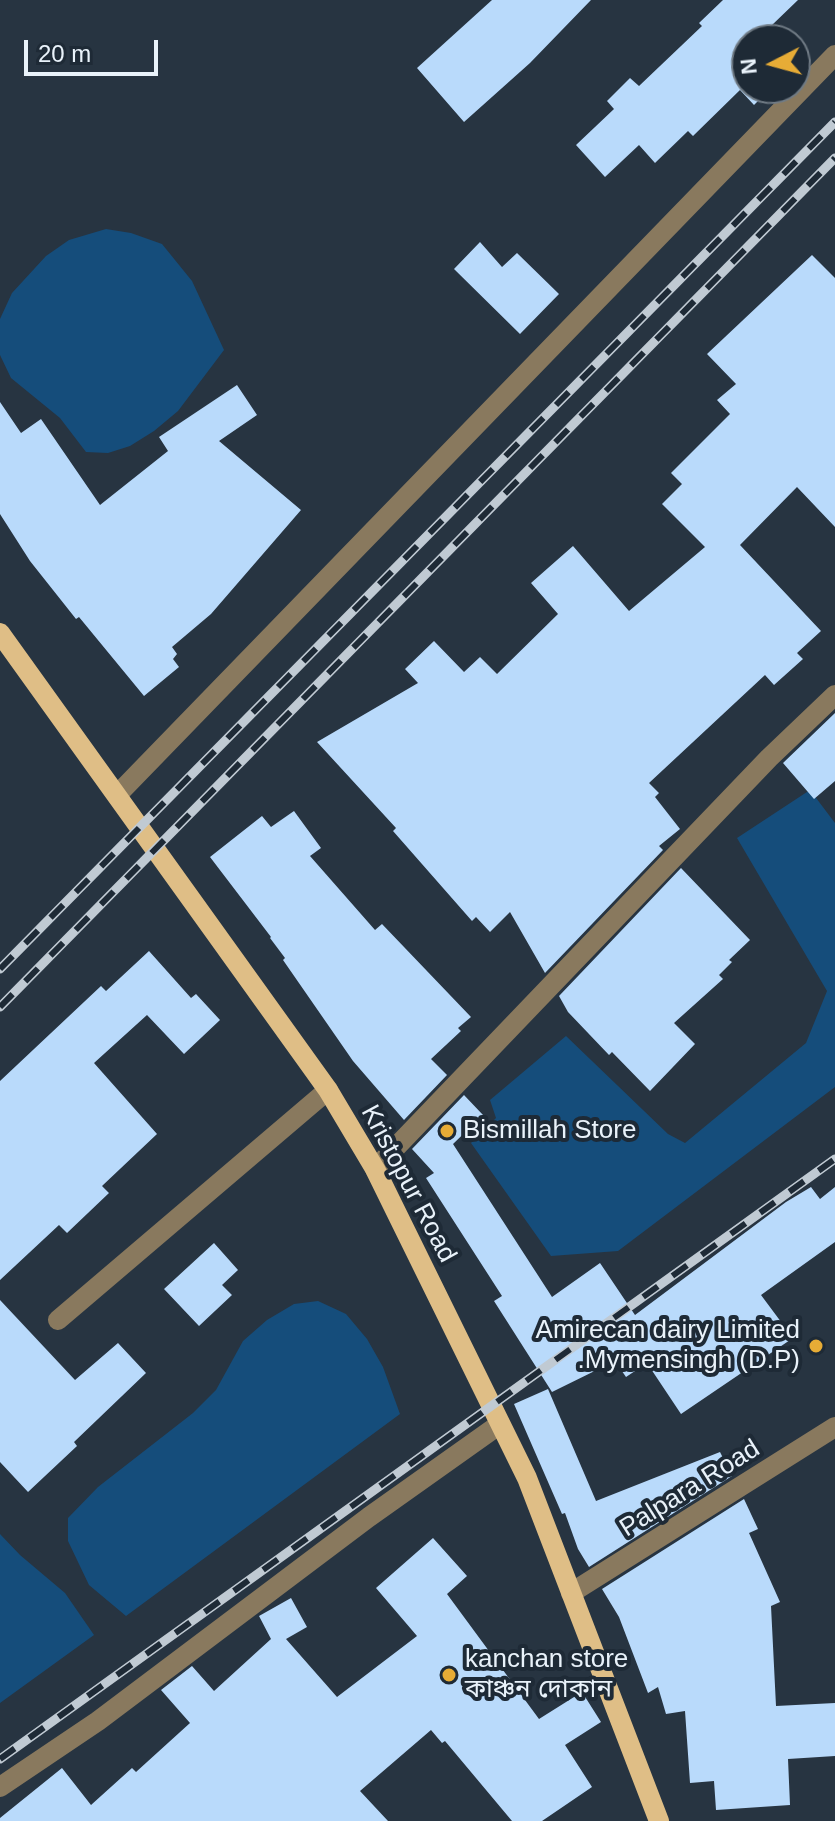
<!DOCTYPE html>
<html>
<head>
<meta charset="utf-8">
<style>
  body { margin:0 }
  #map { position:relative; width:835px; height:1821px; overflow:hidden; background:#273441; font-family:Helvetica,sans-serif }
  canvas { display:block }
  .north { position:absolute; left:731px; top:24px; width:80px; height:80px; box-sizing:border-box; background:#1e2a36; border:2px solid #6f7a84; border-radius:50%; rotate:264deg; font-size:22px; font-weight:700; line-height:32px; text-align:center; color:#e9f2fa }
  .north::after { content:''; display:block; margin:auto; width:28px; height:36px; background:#e7ac36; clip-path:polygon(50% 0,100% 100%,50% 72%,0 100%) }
  .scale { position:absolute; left:24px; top:40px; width:134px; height:36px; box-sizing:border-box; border:4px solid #e9f2fa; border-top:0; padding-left:10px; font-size:24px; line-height:28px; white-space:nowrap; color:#e9f2fa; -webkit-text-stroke:6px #1e2a36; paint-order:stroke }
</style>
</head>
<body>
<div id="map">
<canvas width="835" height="1821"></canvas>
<div class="north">N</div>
<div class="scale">20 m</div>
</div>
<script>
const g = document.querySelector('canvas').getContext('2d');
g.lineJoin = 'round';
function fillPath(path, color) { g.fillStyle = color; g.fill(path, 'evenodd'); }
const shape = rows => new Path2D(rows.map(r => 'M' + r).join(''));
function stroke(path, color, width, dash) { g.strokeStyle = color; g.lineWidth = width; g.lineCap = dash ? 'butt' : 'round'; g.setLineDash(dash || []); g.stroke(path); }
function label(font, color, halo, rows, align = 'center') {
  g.font = font + ' Helvetica,"Noto Sans Bengali",sans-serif'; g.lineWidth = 8; g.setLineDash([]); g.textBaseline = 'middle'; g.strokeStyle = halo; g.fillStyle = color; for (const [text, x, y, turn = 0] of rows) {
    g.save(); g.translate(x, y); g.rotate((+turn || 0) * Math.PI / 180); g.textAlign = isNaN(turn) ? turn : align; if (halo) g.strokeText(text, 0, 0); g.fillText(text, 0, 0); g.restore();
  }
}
const water = shape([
  [106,229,131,233,162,244,192,281,224,350,178,411,154,431,130,446,108,453,86,452,60,418,11,378,0,355,0,319,12,293,46,256,69,240],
  [810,790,835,823,835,1087,618,1251,551,1256,471,1143,496,1118,490,1100,566,1036,668,1134,685,1143,806,1043,827,991,737,838],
  [318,1301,346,1314,367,1339,383,1367,400,1414,126,1616,89,1585,68,1541,68,1518,98,1487,193,1413,216,1390,243,1341,267,1320,294,1304],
  [0,1534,20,1555,65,1593,94,1635,0,1703]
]);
const building = shape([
  [492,0,591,0,530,63,464,122,417,68],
  [723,0,798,0,771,26,785,40,747,40,747,88,771,88,754,105,740,90,693,136,688,131,655,163,639,145,605,177,576,145,614,109,607,101,630,78,639,86,702,26,699,23],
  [480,242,502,267,517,253,559,294,520,334,454,269],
  [812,255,835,278,835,527,797,487,740,545,821,631,797,653,803,659,774,685,765,675,649,783,659,793,655,797,680,829,659,846,663,850,545,973,510,912,490,932,476,917,472,921,393,831,396,828,317,742,418,683,405,669,434,641,464,672,480,657,497,674,558,614,531,583,573,546,629,611,705,547,662,504,682,484,671,473,730,414,717,400,736,384,707,354],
  [237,385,257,415,219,441,301,510,211,614,172,647,177,654,173,659,179,667,144,696,79,617,76,619,30,561,0,514,0,402,21,433,41,419,100,505,168,451,159,437],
  [835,713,835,781,814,799,783,763],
  [294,811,321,848,310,856,375,930,382,924,471,1017,458,1028,461,1031,431,1059,447,1075,404,1120,353,1061,283,960,285,958,270,938,271,937,210,857,262,816,271,827],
  [681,868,750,940,729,960,732,962,719,975,723,979,674,1023,695,1044,650,1091,612,1052,609,1055,568,1012,559,996],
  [149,951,191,998,196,994,220,1020,184,1054,147,1015,94,1063,157,1134,102,1186,109,1193,67,1233,59,1225,0,1280,0,1081,101,986,106,991],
  [464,1095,483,1115,453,1144,552,1297,600,1263,635,1315,786,1202,811,1187,820,1199,835,1187,835,1242,761,1295,793,1338,681,1414,647,1363,626,1377,615,1361,552,1392,494,1301,502,1296,426,1178,434,1173,412,1149],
  [214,1243,238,1270,222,1285,232,1295,199,1326,164,1289],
  [0,1300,75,1380,118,1343,146,1373,74,1442,77,1446,28,1492,0,1462],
  [548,1389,596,1501,720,1452,732,1476,589,1567,578,1549,565,1513,562,1514,514,1404],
  [744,1499,758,1529,749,1533,780,1602,771,1606,776,1706,835,1703,835,1756,788,1759,790,1805,716,1810,714,1781,690,1783,685,1711,666,1714,658,1687,648,1693,619,1617,602,1589],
  [433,1538,467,1576,447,1594,539,1719,582,1692,601,1722,565,1745,592,1787,542,1821,512,1821,445,1741,442,1743,431,1730,360,1791,388,1821,0,1821,0,1818,62,1768,91,1805,132,1768,136,1772,190,1723,161,1690,192,1666,214,1691,271,1639,259,1616,291,1598,307,1627,286,1639,337,1697,417,1636,376,1588]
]);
const minor = shape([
  [118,794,835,55],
  [375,1169,769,758,835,695],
  [58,1320,328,1090],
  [571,1593,835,1427],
  [0,1787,98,1721,369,1517,500,1424]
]);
const major = shape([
  [0,633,328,1090,375,1169,527,1478,659,1821]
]);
const rail = shape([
  [0,969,835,122],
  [0,1007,835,158],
  [0,1759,835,1159]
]);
const markers = [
  [447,1131,8,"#e7ac36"],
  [816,1346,8,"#e7ac36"],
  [449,1675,8,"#e7ac36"]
];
const poiNames = [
  ["Bismillah Store",463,1131],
  ["Amirecan dairy Limited",800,1331,"right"],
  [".Mymensingh (D.P)",800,1361,"right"],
  ["kanchan store",465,1660],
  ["কাঞ্চন দোকান",465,1690]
];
const streetNames = [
  ["Kristopur Road",408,1184,62],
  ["Palpara Road",690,1489,-32]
];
fillPath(water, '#154d7b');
fillPath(building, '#b9dafb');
stroke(minor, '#89795e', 20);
stroke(major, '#dfbe86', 20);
stroke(rail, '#c0cad3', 9);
stroke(rail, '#1e2a36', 6, [18]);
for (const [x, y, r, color] of markers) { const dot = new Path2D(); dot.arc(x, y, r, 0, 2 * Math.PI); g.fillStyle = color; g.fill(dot); stroke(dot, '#1e2a36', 3); }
label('26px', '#e9f2fa', '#1e2a36', poiNames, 'left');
label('26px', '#e9f2fa', '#1e2a36', streetNames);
</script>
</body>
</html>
